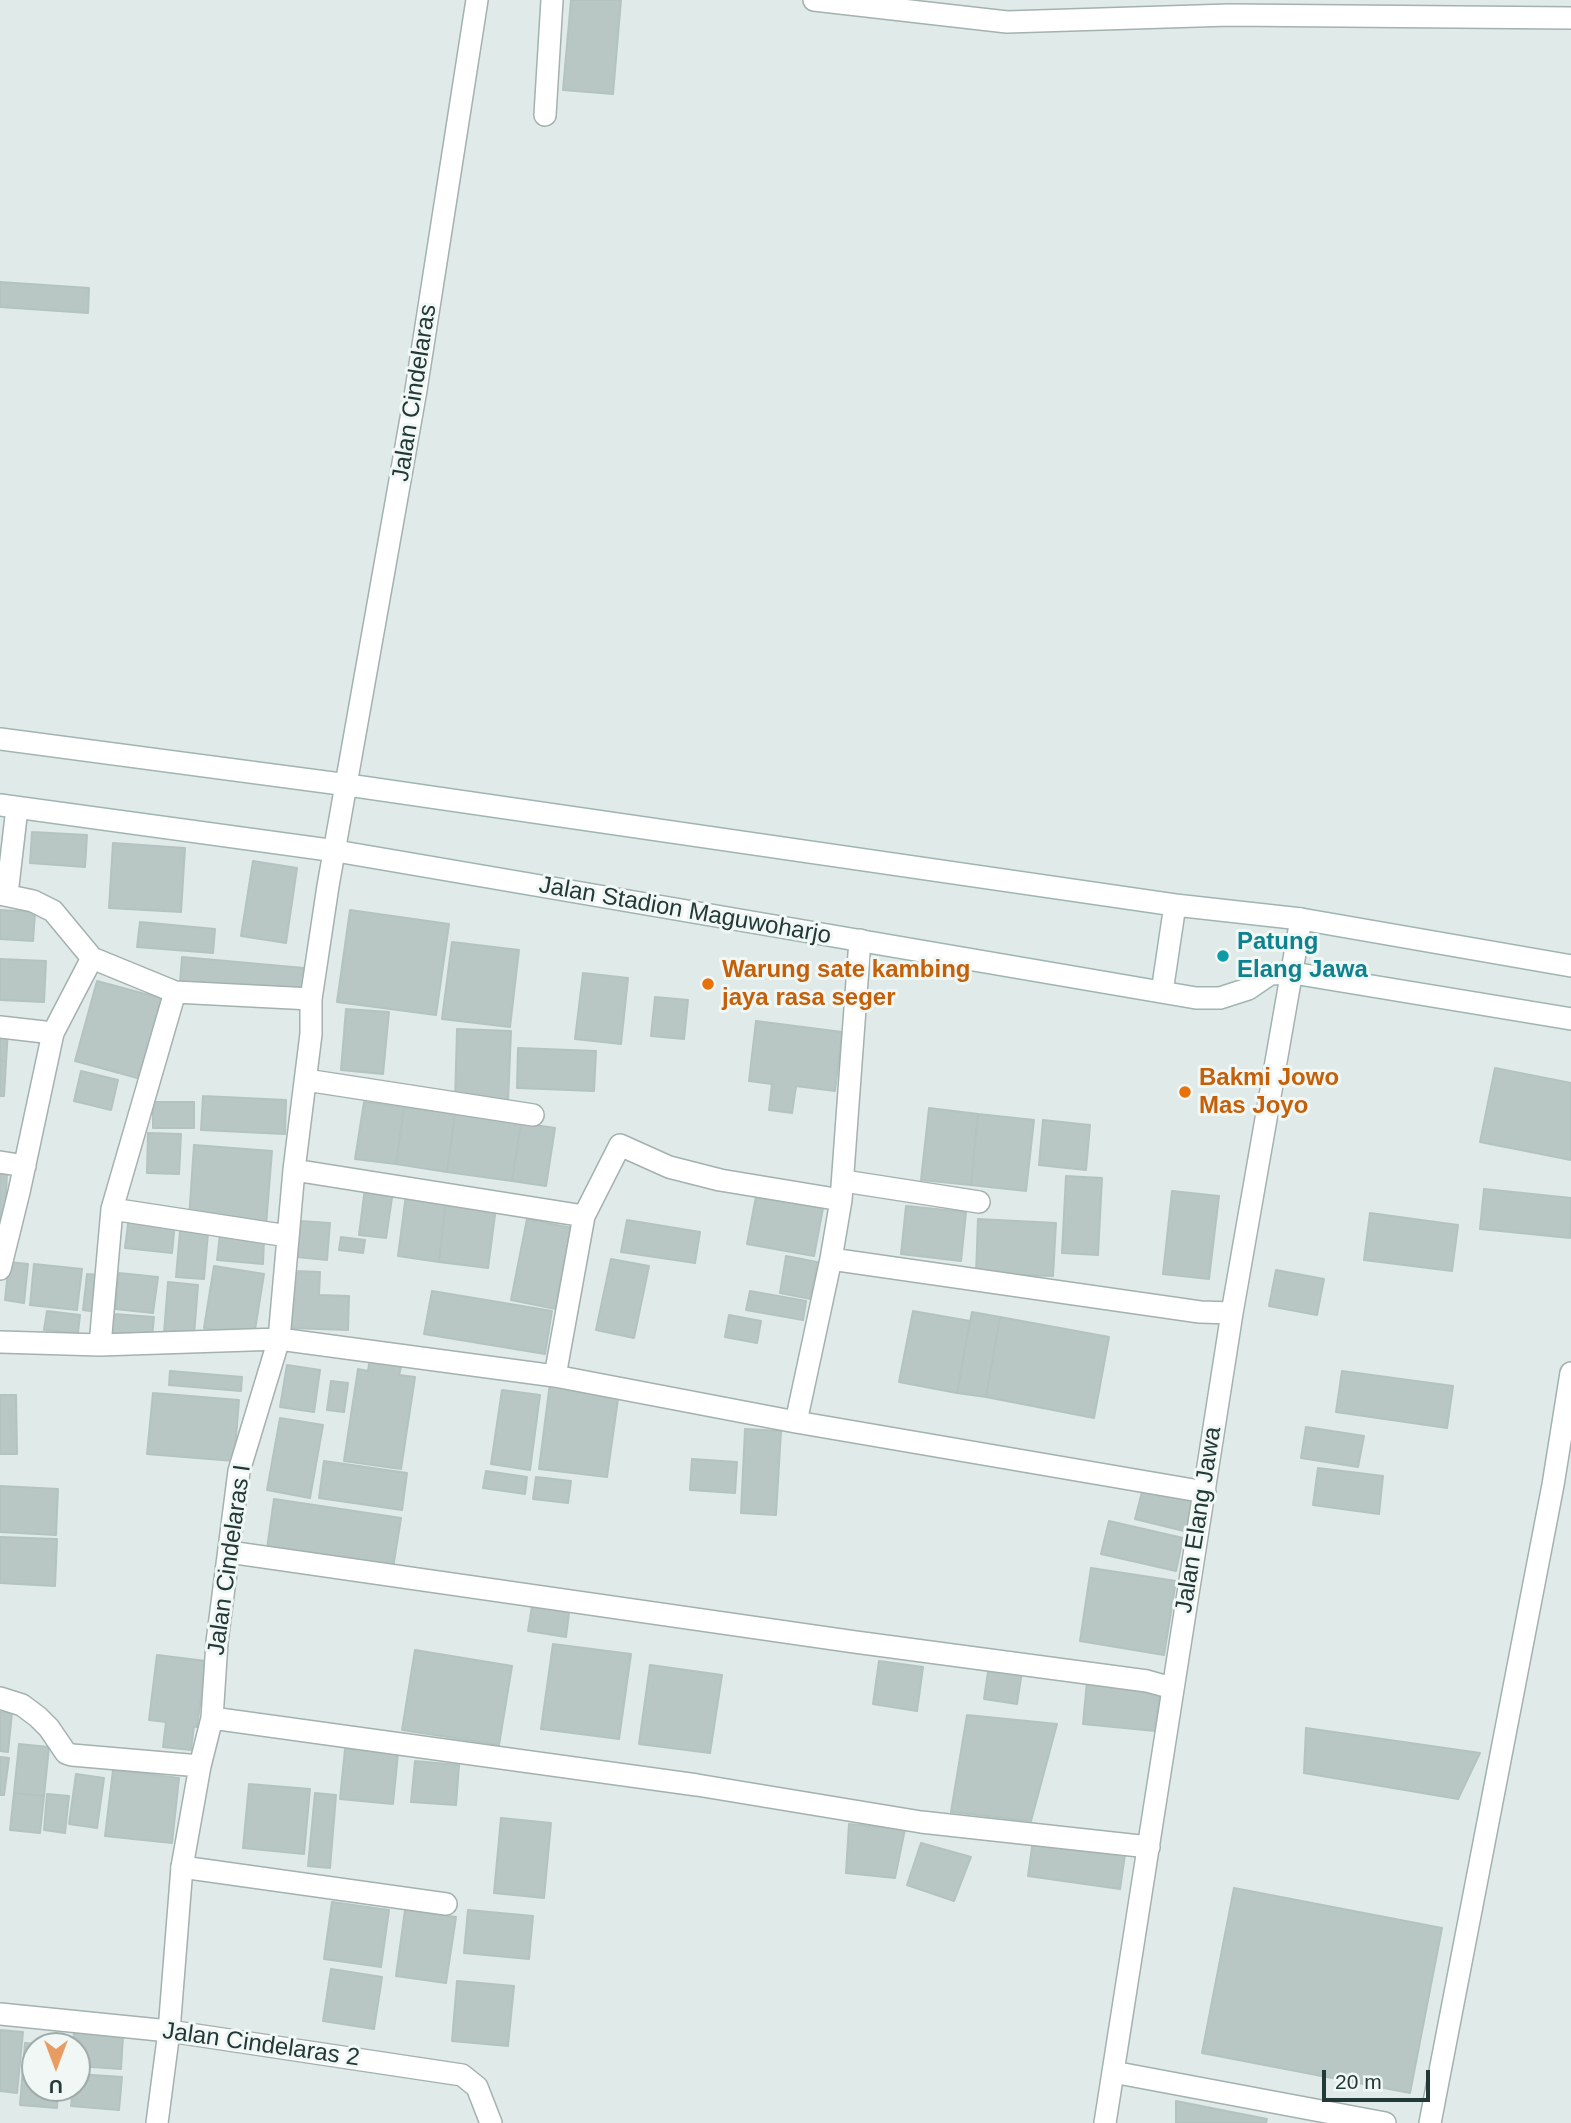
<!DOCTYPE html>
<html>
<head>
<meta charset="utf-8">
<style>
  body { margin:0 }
  #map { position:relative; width:1571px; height:2123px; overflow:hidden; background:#e0eae8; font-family:Arial,sans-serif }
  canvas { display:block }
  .north { position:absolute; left:21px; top:2032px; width:70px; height:70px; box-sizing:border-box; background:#f0f7f5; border:2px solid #9eaba9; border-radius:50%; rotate:180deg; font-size:19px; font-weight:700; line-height:28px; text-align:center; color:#223937 }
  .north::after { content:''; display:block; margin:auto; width:24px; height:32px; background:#e89c61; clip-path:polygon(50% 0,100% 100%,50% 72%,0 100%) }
  .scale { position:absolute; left:1322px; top:2070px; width:108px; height:32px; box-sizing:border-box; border:4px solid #223937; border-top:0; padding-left:9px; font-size:21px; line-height:24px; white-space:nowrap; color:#223937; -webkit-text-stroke:5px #f0f7f5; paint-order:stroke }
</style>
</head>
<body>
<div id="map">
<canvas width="1571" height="2123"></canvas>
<div class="north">U</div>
<div class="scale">20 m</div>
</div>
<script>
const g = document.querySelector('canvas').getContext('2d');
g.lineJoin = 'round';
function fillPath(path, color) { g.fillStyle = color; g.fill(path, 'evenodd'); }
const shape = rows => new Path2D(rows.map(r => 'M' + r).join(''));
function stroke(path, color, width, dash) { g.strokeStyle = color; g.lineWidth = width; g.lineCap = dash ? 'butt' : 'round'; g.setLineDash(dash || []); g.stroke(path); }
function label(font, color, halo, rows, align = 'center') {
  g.font = font + ' Arial,sans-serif'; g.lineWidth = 6; g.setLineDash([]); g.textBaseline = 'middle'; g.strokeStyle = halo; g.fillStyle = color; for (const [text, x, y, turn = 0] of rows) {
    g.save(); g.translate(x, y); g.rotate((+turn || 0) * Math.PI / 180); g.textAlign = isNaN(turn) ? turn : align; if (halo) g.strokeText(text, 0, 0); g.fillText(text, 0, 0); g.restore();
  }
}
const building = shape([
  [571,0,621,0,613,94,563,90,571,0],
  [0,282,89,288,88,313,0,307,0,282],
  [32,832,87,835,85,867,30,863,32,832],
  [113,843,185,848,181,912,109,908,113,843],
  [253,861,297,868,286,943,241,936,253,861],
  [0,910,35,912,33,941,0,939,0,910],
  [350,910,449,924,436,1015,337,1002,350,910],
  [140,922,215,929,213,953,137,947,140,922],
  [452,942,519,950,510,1027,442,1019,452,942],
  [182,957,304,968,302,993,180,983,182,957],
  [0,959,46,961,44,1002,0,1000,0,959],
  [583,973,628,978,621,1044,575,1039,583,973],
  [97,981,164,999,141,1079,75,1061,97,981],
  [655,997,688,1000,684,1039,651,1036,655,997],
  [346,1009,389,1012,383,1074,341,1070,346,1009],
  [756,1021,842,1032,835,1091,796,1086,792,1113,769,1110,772,1084,749,1081,756,1021],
  [0,1029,8,1029,6,1062,0,1061,0,1029],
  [457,1029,511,1031,508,1102,455,1101,457,1029],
  [518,1048,596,1051,594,1091,517,1088,518,1048],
  [0,1061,6,1062,4,1096,0,1096,0,1061],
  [1495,1068,1571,1083,1571,1160,1480,1142,1495,1068],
  [81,1071,118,1080,111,1110,74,1101,81,1071],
  [203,1096,286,1100,285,1134,201,1130,203,1096],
  [153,1102,194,1102,194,1128,153,1128,153,1102],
  [364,1102,404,1107,396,1164,355,1159,364,1102],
  [404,1107,455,1114,447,1172,396,1164,404,1107],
  [929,1108,978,1114,971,1185,921,1180,929,1108],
  [455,1114,521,1123,512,1181,447,1172,455,1114],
  [978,1114,1034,1120,1026,1191,971,1185,978,1114],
  [1043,1120,1090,1125,1086,1170,1039,1165,1043,1120],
  [521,1123,555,1128,546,1186,512,1181,521,1123],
  [148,1133,181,1134,179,1174,147,1173,148,1133],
  [194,1145,272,1151,266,1225,189,1219,194,1145],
  [0,1170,7,1170,5,1227,0,1227,0,1170],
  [1066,1176,1102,1178,1098,1255,1062,1253,1066,1176],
  [365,1188,393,1191,386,1238,359,1235,365,1188],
  [1484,1189,1571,1198,1570,1238,1480,1229,1484,1189],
  [757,1191,824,1203,814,1256,747,1244,757,1191],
  [1172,1191,1219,1196,1209,1279,1163,1274,1172,1191],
  [406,1195,446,1200,439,1262,398,1256,406,1195],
  [446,1200,496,1207,488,1268,439,1262,446,1200],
  [906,1206,966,1212,961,1261,901,1254,906,1206],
  [1370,1213,1458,1225,1452,1271,1364,1260,1370,1213],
  [129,1216,175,1222,172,1253,125,1248,129,1216],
  [527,1219,572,1228,556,1309,511,1300,527,1219],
  [978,1219,1056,1223,1053,1276,976,1274,978,1219],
  [627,1220,700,1232,695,1263,621,1252,627,1220],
  [300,1221,330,1223,327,1260,297,1257,300,1221],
  [180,1231,208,1233,204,1279,176,1277,180,1231],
  [220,1234,264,1238,263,1264,217,1260,220,1234],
  [341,1237,365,1240,363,1253,339,1250,341,1237],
  [786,1256,817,1262,811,1299,780,1293,786,1256],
  [611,1259,649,1266,634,1338,596,1330,611,1259],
  [9,1262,28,1264,24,1303,5,1300,9,1262],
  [34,1264,82,1269,77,1310,30,1305,34,1264],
  [214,1266,264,1274,254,1336,204,1328,214,1266],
  [1276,1270,1324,1279,1317,1315,1269,1306,1276,1270],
  [294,1271,320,1272,319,1295,349,1296,348,1330,291,1328,294,1271],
  [119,1273,158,1277,153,1313,115,1309,119,1273],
  [87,1274,102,1275,97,1312,83,1310,87,1274],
  [168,1282,198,1285,194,1335,164,1333,168,1282],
  [432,1291,552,1311,545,1354,424,1334,432,1291],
  [750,1291,806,1301,803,1320,746,1310,750,1291],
  [47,1311,80,1315,78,1333,44,1330,47,1311],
  [913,1311,970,1321,957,1393,899,1382,913,1311],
  [972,1312,1000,1317,986,1397,957,1393,972,1312],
  [114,1314,154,1317,152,1337,112,1333,114,1314],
  [729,1315,761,1321,757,1343,725,1337,729,1315],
  [1000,1317,1109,1337,1094,1418,986,1397,1000,1317],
  [370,1358,402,1363,399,1375,415,1377,401,1469,344,1461,358,1369,368,1371,370,1358],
  [287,1365,320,1370,314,1412,280,1407,287,1365],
  [170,1371,242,1377,241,1391,169,1385,170,1371],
  [1342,1371,1453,1386,1447,1428,1336,1412,1342,1371],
  [331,1381,348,1383,344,1412,327,1410,331,1381],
  [550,1383,619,1392,607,1477,539,1469,550,1383],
  [502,1390,540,1395,530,1470,491,1464,502,1390],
  [153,1393,239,1400,234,1461,147,1454,153,1393],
  [0,1395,16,1395,17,1454,0,1454,0,1395],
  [280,1418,323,1425,310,1498,267,1490,280,1418],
  [1306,1427,1364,1436,1358,1467,1301,1458,1306,1427],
  [745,1429,781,1431,776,1515,741,1513,745,1429],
  [692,1459,737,1462,735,1493,690,1490,692,1459],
  [324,1461,407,1473,402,1510,319,1498,324,1461],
  [1318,1468,1383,1476,1379,1514,1313,1505,1318,1468],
  [486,1471,527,1477,525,1494,483,1488,486,1471],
  [536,1477,571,1481,568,1503,533,1499,536,1477],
  [0,1486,58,1489,56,1535,0,1532,0,1486],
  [1143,1488,1196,1501,1188,1532,1135,1519,1143,1488],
  [274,1499,401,1518,393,1568,267,1549,274,1499],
  [1109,1521,1183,1538,1176,1571,1101,1554,1109,1521],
  [0,1537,57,1539,55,1586,0,1583,0,1537],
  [1091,1568,1176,1581,1164,1655,1080,1641,1091,1568],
  [533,1600,570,1605,566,1637,528,1631,533,1600],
  [553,1644,631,1654,619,1739,541,1729,553,1644],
  [415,1650,512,1666,499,1745,402,1730,415,1650],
  [157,1655,206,1661,197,1727,194,1726,191,1750,163,1747,166,1722,149,1720,157,1655],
  [879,1661,923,1667,917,1711,873,1704,879,1661],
  [650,1665,722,1675,710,1753,639,1744,650,1665],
  [989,1665,1022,1671,1017,1704,984,1699,989,1665],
  [1087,1681,1160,1689,1155,1731,1083,1724,1087,1681],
  [0,1712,12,1713,8,1752,0,1751,0,1712],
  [967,1715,1057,1724,1031,1821,951,1812,967,1715],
  [1306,1728,1480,1753,1458,1799,1304,1773,1306,1728],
  [19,1744,49,1747,44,1796,14,1793,19,1744],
  [345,1749,398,1753,393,1804,340,1799,345,1749],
  [0,1757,9,1758,4,1795,0,1795,0,1757],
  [415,1761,459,1765,456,1805,411,1802,415,1761],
  [113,1770,179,1778,172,1843,105,1836,113,1770],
  [76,1774,104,1778,97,1828,69,1824,76,1774],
  [249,1784,310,1789,304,1854,243,1848,249,1784],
  [14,1793,44,1796,40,1833,10,1830,14,1793],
  [315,1793,336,1795,330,1868,308,1866,315,1793],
  [47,1794,69,1796,65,1833,44,1830,47,1794],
  [501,1818,551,1823,544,1898,494,1893,501,1818],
  [849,1824,905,1829,895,1878,846,1873,849,1824],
  [1033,1840,1125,1854,1120,1889,1028,1876,1033,1840],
  [921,1843,971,1857,954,1901,907,1885,921,1843],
  [1234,1888,1442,1928,1410,2093,1202,2053,1234,1888],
  [332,1902,389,1910,381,1967,324,1959,332,1902],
  [405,1910,456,1917,446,1983,396,1976,405,1910],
  [468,1910,533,1916,529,1959,464,1953,468,1910],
  [331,1969,382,1977,374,2029,323,2021,331,1969],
  [457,1981,514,1986,508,2046,452,2041,457,1981],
  [0,2030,23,2032,17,2093,0,2091,0,2030],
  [74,2032,123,2036,121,2069,77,2066,77,2046,73,2046,74,2032],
  [25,2043,61,2046,35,2046,35,2088,58,2088,57,2108,20,2105,25,2043],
  [77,2074,122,2077,119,2110,71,2106,73,2088,77,2088,77,2074],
  [1176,2101,1267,2119,1266,2123,1176,2123,1176,2101]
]);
const lane = shape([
  [545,115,552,0],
  [844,1181,979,1202],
  [182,1867,446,1904]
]);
const street = shape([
  [814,0,1007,22,1229,15,1571,18],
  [0,894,33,901,53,911,92,958,175,992,311,999],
  [7,894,17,808],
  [0,1027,53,1033],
  [306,1080,533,1115],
  [0,1162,25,1166],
  [294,1170,584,1216,620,1145,669,1167,720,1180,841,1200,831,1259,796,1422],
  [841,1200,860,940],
  [112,1209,175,992],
  [831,1259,1200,1312,1232,1313],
  [0,1269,19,1192,53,1033,92,958],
  [0,1342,100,1345,279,1339,555,1376,796,1422,1205,1492],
  [100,1345,112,1209,288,1236],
  [555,1376,584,1216],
  [229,1552,855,1642,1147,1681,1172,1688],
  [0,1698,22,1705,38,1717,49,1728,66,1753,72,1755,200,1766],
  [212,1718,697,1785,921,1822,1149,1847],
  [0,2014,169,2031,462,2075,477,2087,491,2123],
  [1113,2072,1385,2123],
  [157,2123,169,2031,182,1867,200,1766,212,1718,217,1642,239,1471,279,1339,294,1170,311,1034,311,999,328,886,416,390,477,0],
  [1105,2123,1232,1313,1301,919],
  [1430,2123,1553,1485,1571,1373]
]);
const secondary = shape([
  [0,739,348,785,1175,905,1301,919,1571,966],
  [0,805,336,851,1196,998,1220,998,1248,989,1270,974,1293,973,1571,1019],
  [1162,992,1175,905]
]);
const markers = [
  [1223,956,7,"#0f9aa8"],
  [708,984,7,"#e8710a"],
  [1185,1092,7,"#e8710a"]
];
const streetNames = [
  ["Jalan Cindelaras",415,393,-81],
  ["Jalan Stadion Maguwoharjo",685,911,10],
  ["Jalan Elang Jawa",1199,1520,-81],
  ["Jalan Cindelaras I",230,1560,-82],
  ["Jalan Cindelaras 2",261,2045,8]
];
const cultureNames = [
  ["Patung",1237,942],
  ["Elang Jawa",1237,970]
];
const foodNames = [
  ["Warung sate kambing",722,970],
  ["jaya rasa seger",722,998],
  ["Bakmi Jowo",1199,1078],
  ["Mas Joyo",1199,1106]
];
fillPath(building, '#b9c7c4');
stroke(building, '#b3c3c0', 2);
stroke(lane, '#a3b1af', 24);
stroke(street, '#a3b1af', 24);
stroke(secondary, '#a0b5b1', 24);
stroke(lane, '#fff', 21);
stroke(street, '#fff', 21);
stroke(secondary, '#fff', 21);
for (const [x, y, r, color] of markers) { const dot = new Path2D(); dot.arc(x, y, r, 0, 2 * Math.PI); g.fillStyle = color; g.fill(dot); stroke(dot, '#f0f7f5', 2.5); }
label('24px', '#223937', '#f0f7f5', streetNames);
label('bold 24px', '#0d838f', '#f0f7f5', cultureNames, 'left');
label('bold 24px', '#c56008', '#f0f7f5', foodNames, 'left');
</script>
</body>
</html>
